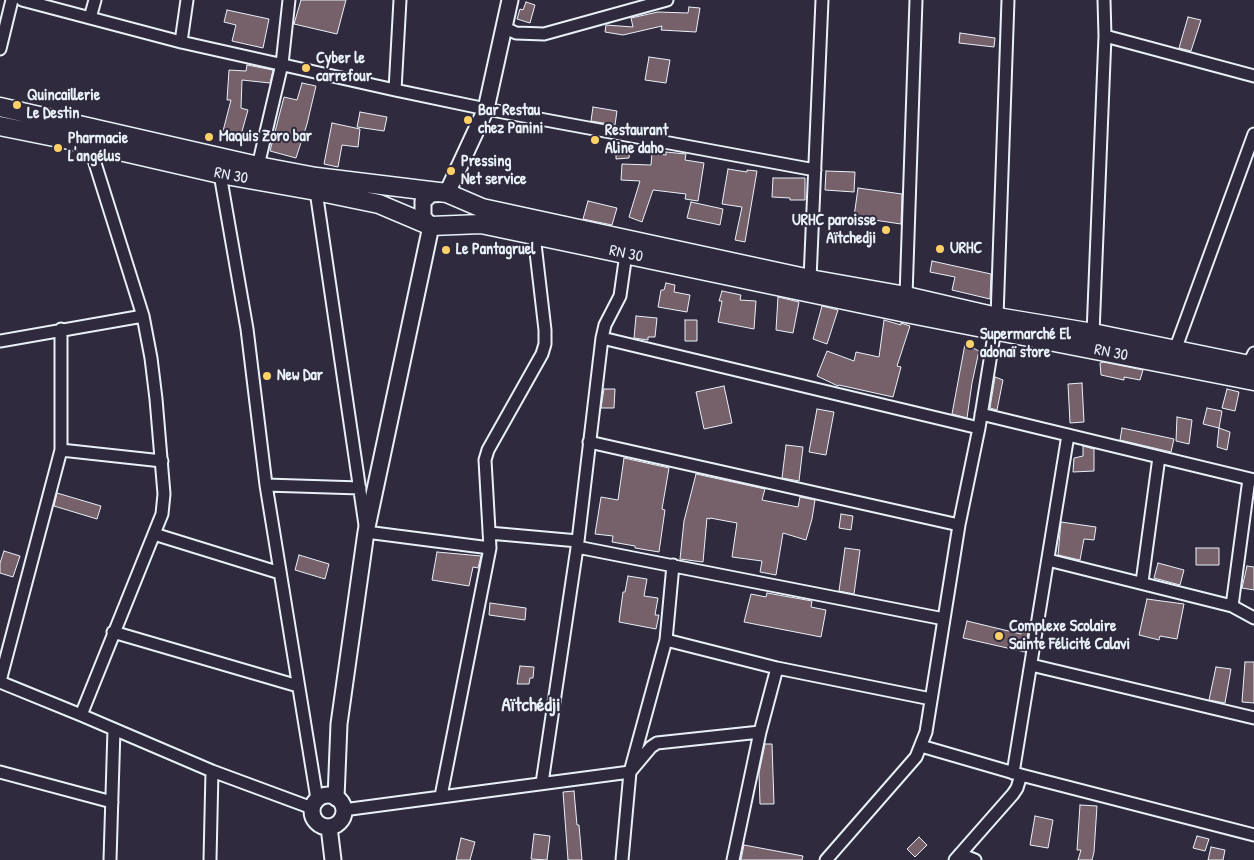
<!DOCTYPE html>
<html>
<head>
<meta charset="utf-8">
<style>
  body { margin:0 }
  canvas { display:block; background:#2f2a3d }
</style>
</head>
<body>
<canvas width="1254" height="860"></canvas>
<script>
const g = document.querySelector('canvas').getContext('2d');
g.lineJoin = 'round';
function fillPath(path, color) { g.fillStyle = color; g.fill(path, 'evenodd'); }
const shape = rows => new Path2D(rows.map(r => 'M' + r).join(''));
function stroke(path, color, width, dash) { g.strokeStyle = color; g.lineWidth = width; g.lineCap = dash ? 'butt' : 'round'; g.setLineDash(dash || []); g.stroke(path); }
function label(font, color, halo, rows, align = 'center') {
  g.font = font + ' "Patrick Hand",sans-serif'; g.lineWidth = 4; g.setLineDash([]); g.textBaseline = 'middle'; g.strokeStyle = halo; g.fillStyle = color; for (const [text, x, y, turn = 0] of rows) {
    g.save(); g.translate(x, y); g.rotate((+turn || 0) * Math.PI / 180); g.textAlign = isNaN(turn) ? turn : align; if (halo) g.strokeText(text, 0, 0); g.fillText(text, 0, 0); g.restore();
  }
}
const building = shape([
  [301,0,346,0,337,34,294,24,301,0],
  [526,2,535,5,530,23,517,19,520,9,523,10,526,2],
  [689,7,700,8,696,32,661,30,662,26,623,35,605,32,606,25,633,27,631,18,658,12,688,13,689,7],
  [227,10,269,19,263,48,232,41,236,25,224,22,227,10],
  [1188,17,1201,20,1191,51,1179,48,1188,17],
  [960,33,995,38,994,47,959,43,960,33],
  [649,57,670,60,666,83,645,80,649,57],
  [247,65,273,70,270,83,242,80,241,108,248,110,241,135,223,131,231,100,227,100,229,70,246,71,247,65],
  [302,83,316,86,307,124,296,158,270,151,284,97,297,100,302,83],
  [593,107,617,111,615,125,591,121,593,107],
  [360,112,387,117,384,131,357,127,360,112],
  [332,123,360,129,358,147,342,145,338,167,324,164,332,123],
  [630,148,629,158,616,159,616,149,630,148],
  [666,152,686,154,685,160,704,163,698,201,685,199,686,194,653,190,642,222,629,217,640,181,621,180,622,164,651,165,652,153,666,155,666,152],
  [728,169,747,172,747,170,757,171,745,242,735,240,742,207,722,204,728,169],
  [826,171,855,172,854,192,825,190,826,171],
  [773,178,805,178,805,200,790,200,790,198,772,197,773,178],
  [858,188,902,194,901,224,854,217,858,188],
  [588,201,617,208,612,225,583,219,588,201],
  [691,202,723,209,720,225,687,218,691,202],
  [932,261,991,274,990,299,952,290,955,277,930,272,932,261],
  [666,283,675,285,674,292,690,295,687,312,658,307,661,290,664,290,666,283],
  [722,291,741,295,740,300,756,301,754,329,718,322,722,301,719,301,722,291],
  [778,297,799,302,793,333,776,330,778,297],
  [822,306,838,310,827,344,813,339,822,306],
  [636,316,657,318,655,337,648,337,648,340,634,338,636,316],
  [685,320,697,320,697,341,685,341,685,320],
  [884,320,901,325,901,323,910,326,897,366,901,367,893,397,839,385,838,386,817,376,827,351,854,361,856,352,879,357,884,320],
  [965,344,979,351,972,383,967,418,952,414,965,344],
  [1103,362,1143,370,1140,380,1124,377,1124,380,1101,375,1100,363,1103,362],
  [995,377,1003,380,997,410,990,408,995,377],
  [1082,383,1084,422,1070,423,1068,384,1082,383],
  [724,386,732,423,704,429,696,392,724,386],
  [604,389,615,389,614,408,601,408,604,389],
  [1227,389,1239,392,1235,411,1222,408,1227,389],
  [1207,408,1222,411,1219,428,1203,424,1207,408],
  [817,409,834,412,826,455,809,452,817,409],
  [1177,417,1192,420,1189,444,1176,441,1177,417],
  [1122,428,1174,439,1171,452,1120,440,1122,428],
  [1219,428,1230,432,1227,450,1217,447,1219,428],
  [786,445,803,447,799,481,782,478,786,445],
  [1083,446,1094,449,1094,471,1073,472,1074,458,1083,456,1083,446],
  [624,458,669,468,662,509,665,510,659,552,635,548,635,546,612,542,613,536,595,534,601,497,618,500,624,458],
  [696,474,765,489,762,500,798,507,800,497,815,500,812,519,806,540,783,533,776,575,760,572,762,561,732,557,737,523,710,518,710,519,707,518,703,562,680,559,684,521,696,474],
  [57,493,101,506,97,519,54,506,57,493],
  [841,514,853,516,851,530,839,528,841,514],
  [1061,522,1096,527,1094,540,1084,539,1080,560,1058,555,1061,522],
  [845,548,860,550,854,594,839,591,845,548],
  [1196,548,1219,548,1219,565,1196,565,1196,548],
  [4,551,20,556,13,577,0,573,0,563,4,551],
  [437,552,481,556,478,568,473,567,469,586,432,580,437,552],
  [299,555,329,564,325,579,295,570,299,555],
  [1158,563,1184,570,1180,585,1154,578,1158,563],
  [1247,566,1254,567,1254,590,1242,588,1247,566],
  [628,576,647,579,644,596,658,598,655,615,659,615,656,629,619,622,623,592,625,592,628,576],
  [767,593,812,601,811,607,826,610,821,637,744,622,751,594,766,597,767,593],
  [1147,599,1184,604,1177,639,1160,636,1159,640,1139,635,1147,599],
  [490,603,526,608,525,620,489,615,490,603],
  [967,621,1021,634,1023,624,1029,626,1025,652,963,638,967,621],
  [1245,662,1254,662,1254,703,1242,702,1245,662],
  [520,666,534,667,533,678,530,678,529,684,517,684,520,666],
  [1216,667,1231,669,1225,703,1209,700,1216,667],
  [765,744,772,744,774,804,760,804,759,773,765,744],
  [574,791,577,825,579,825,582,860,568,860,563,792,574,791],
  [1080,805,1097,806,1094,852,1092,860,1078,860,1081,850,1077,850,1080,805],
  [1035,816,1053,820,1048,848,1030,845,1035,816],
  [534,834,550,836,547,860,531,859,534,834],
  [1197,836,1209,839,1205,851,1193,848,1197,836],
  [919,837,927,845,915,857,907,849,919,837],
  [461,838,475,842,470,860,456,860,461,838],
  [744,845,803,856,802,860,741,860,744,845],
  [1211,847,1225,850,1223,860,1208,860,1211,847]
]);
const street = shape([
  [22,0,181,42,395,90,486,109,815,170],
  [90,18,95,0],
  [505,28,516,33,544,34,667,0],
  [1105,36,1254,76],
  [181,42,187,0],
  [0,49,12,0],
  [395,90,400,0],
  [258,166,282,64,289,0],
  [220,174,247,329,266,485,317,799],
  [316,191,366,532,490,548],
  [810,279,822,0],
  [906,296,916,0],
  [1093,333,1105,36,1104,0],
  [602,338,979,428],
  [0,341,143,316],
  [1175,350,1254,134],
  [1248,365,1254,353],
  [981,414,1254,480],
  [589,442,959,525],
  [61,450,162,461],
  [266,485,360,488],
  [489,533,578,541],
  [154,534,280,573],
  [577,547,944,619],
  [1048,560,1232,606,1254,618],
  [1142,582,1159,457],
  [1232,606,1249,479],
  [113,632,298,686],
  [666,640,777,668,931,699],
  [1031,665,1254,718],
  [0,681,61,450,61,329],
  [0,682,81,715,212,771,312,808],
  [81,715,162,514,164,494,156,399,151,358,143,316,89,144],
  [921,746,1021,775,1254,835],
  [0,772,112,802],
  [1013,773,1068,435],
  [542,783,578,541,602,338,605,325,620,296,626,254],
  [441,796,490,548,485,460,488,450,542,354,545,344,545,330,534,235],
  [343,810,630,772,651,747,657,743,760,732],
  [960,854,975,860],
  [110,860,114,729],
  [210,860,212,771],
  [622,860,630,772,666,640,673,565],
  [733,860,760,732,777,668],
  [826,860,916,757,926,732,959,525,979,428,997,317,1008,0],
  [955,860,1013,794,1017,788,1021,775]
]);
const secondary = shape([
  '312 811a16 16 0 1 1 32 0a16 16 0 1 1-32 0Z',
  [336,798,339,724,366,532,431,226,423,217,423,201,431,194,447,193,486,109,510,0],
  [329,827,333,860]
]);
const primary = shape([
  [0,107,258,166,316,177,447,193,482,208,810,279,906,296,997,317,1093,333,1254,366],
  [0,126,89,144,220,174,316,191,379,204,431,226,481,224,906,313,1254,381]
]);
const markers = [
  [306,68,5,"#ffd166"],
  [17,105,5,"#ffd166"],
  [468,120,5,"#ffd166"],
  [209,137,5,"#ffd166"],
  [595,140,5,"#ffd166"],
  [58,148,5,"#ffd166"],
  [451,171,5,"#ffd166"],
  [886,230,5,"#ffd166"],
  [940,249,5,"#ffd166"],
  [446,250,5,"#ffd166"],
  [970,344,5,"#ffd166"],
  [267,376,5,"#ffd166"],
  [999,636,5,"#ffd166"]
];
const poiNames = [
  ["Cyber le",316,59],
  ["carrefour",316,77],
  ["Quincaillerie",27,96],
  ["Le Destin",27,114],
  ["Bar Restau",478,111],
  ["chez Panini",478,129],
  ["Restaurant",605,131],
  ["Aline daho",605,149],
  ["Maquis Zoro bar",219,137],
  ["Pharmacie",68,139],
  ["L'angélus",68,157],
  ["Pressing",461,162],
  ["Net service",461,180],
  ["URHC paroisse",876,221,"right"],
  ["Aïtchedji",876,239,"right"],
  ["URHC",950,249],
  ["Le Pantagruel",456,250],
  ["Supermarché El",980,335],
  ["adonaï store",980,353],
  ["New Dar",277,376],
  ["Complexe Scolaire",1009,627],
  ["Sainte Félicité Calavi",1009,645]
];
const streetNames = [
  ["RN 30",231,176,11],
  ["RN 30",626,254,12],
  ["RN 30",1111,353,11]
];
const quarterNames = [
  ["Aïtchédji",531,706]
];
fillPath(building, '#76616b');
stroke(building, '#e8f1f8', 1);
stroke(street, '#e8f1f8', 15);
stroke(secondary, '#e8f1f8', 19);
stroke(primary, '#e8f1f8', 21);
stroke(street, '#2f2a3d', 11);
stroke(secondary, '#2f2a3d', 15);
stroke(primary, '#2f2a3d', 18);
for (const [x, y, r, color] of markers) { const dot = new Path2D(); dot.arc(x, y, r, 0, 2 * Math.PI); g.fillStyle = color; g.fill(dot); stroke(dot, '#2f2a3d', 2); }
label('bold 16px', '#e8f1f8', '#2f2a3d', poiNames, 'left');
label('16px', '#e8f1f8', '#2f2a3d', streetNames);
label('bold 19px', '#e8f1f8', '#2f2a3d', quarterNames);
</script>
</body>
</html>
